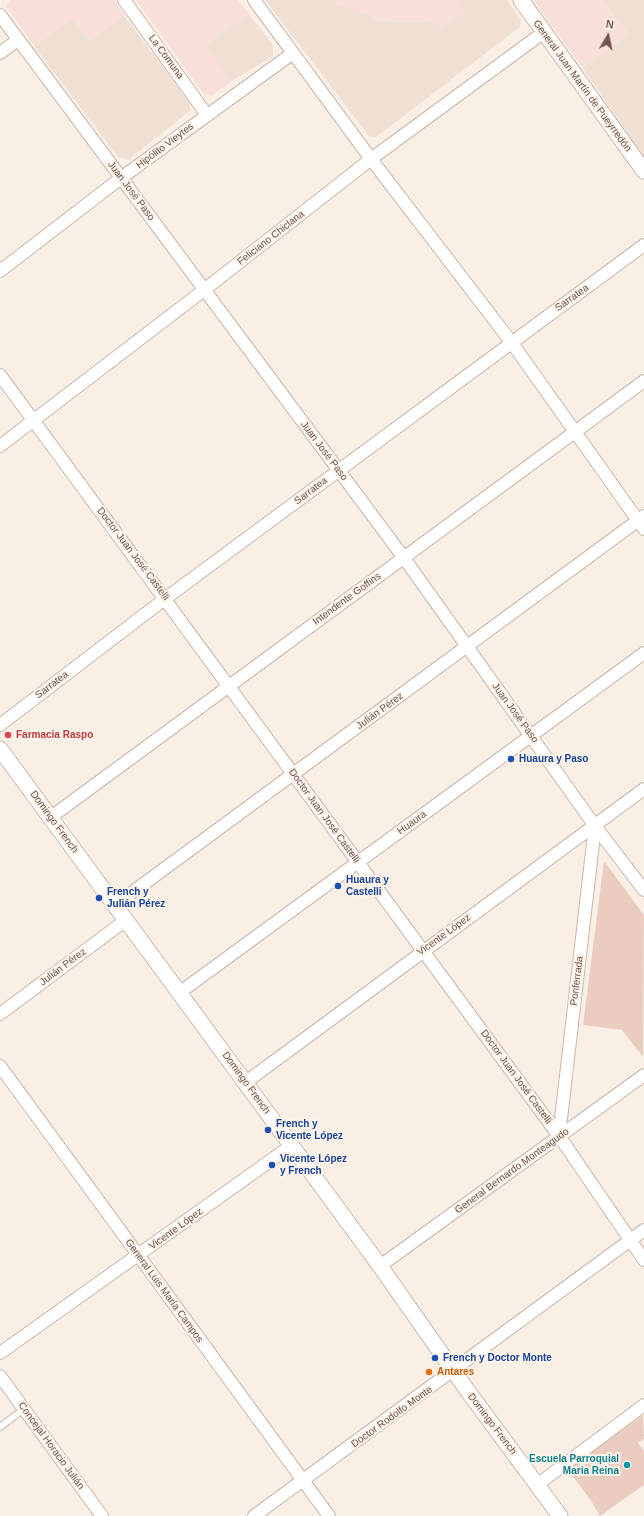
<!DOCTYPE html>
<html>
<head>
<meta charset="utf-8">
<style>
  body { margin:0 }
  #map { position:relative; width:644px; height:1516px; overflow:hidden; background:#f9efe5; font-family:Helvetica,sans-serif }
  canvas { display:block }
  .north { position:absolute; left:588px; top:16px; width:40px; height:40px; -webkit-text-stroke:3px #fcf3eb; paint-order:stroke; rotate:9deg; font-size:11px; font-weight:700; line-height:16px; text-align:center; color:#6f554d }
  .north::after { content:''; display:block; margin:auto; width:14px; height:18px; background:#6f554d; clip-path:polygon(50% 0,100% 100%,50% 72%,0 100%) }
</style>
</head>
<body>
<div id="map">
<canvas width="644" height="1516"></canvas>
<div class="north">N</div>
</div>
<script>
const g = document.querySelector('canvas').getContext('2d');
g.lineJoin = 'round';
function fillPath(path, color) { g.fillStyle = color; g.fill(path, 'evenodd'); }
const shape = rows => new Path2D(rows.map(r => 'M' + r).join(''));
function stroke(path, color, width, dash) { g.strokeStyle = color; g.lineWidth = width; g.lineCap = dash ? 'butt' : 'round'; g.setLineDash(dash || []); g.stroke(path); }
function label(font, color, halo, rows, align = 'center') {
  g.font = font + ' Helvetica,sans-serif'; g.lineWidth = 4; g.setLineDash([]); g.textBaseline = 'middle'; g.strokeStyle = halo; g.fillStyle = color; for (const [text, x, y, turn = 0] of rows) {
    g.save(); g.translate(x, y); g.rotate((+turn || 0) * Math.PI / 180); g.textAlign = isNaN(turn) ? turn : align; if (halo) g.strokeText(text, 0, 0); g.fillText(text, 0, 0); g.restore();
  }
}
const residential = shape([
  [265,0,325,0,374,17,376,21,435,22,464,13,456,0,507,0,521,20,520,27,376,137,369,136],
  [602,0,644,0,644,157,582,67,629,35],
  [249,14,273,45,273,56,230,82,205,45],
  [124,15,190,104,190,111,128,160,118,157,34,46,72,18,89,41]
]);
const commercial = shape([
  [10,0,114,0,124,15,89,41,72,18,34,46,6,6],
  [136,0,238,0,249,14,205,45,230,82,212,96,204,94],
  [325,0,456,0,465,13,441,28,435,22,375,21,374,17],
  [533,0,602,0,629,35,582,67]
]);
const building = shape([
  [604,861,644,915,643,1057,622,1030,583,1025],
  [643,1415,644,1439,638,1443,644,1451,644,1485,600,1516,590,1499,567,1469]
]);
const service = shape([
  [0,1427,24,1409]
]);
const minor = shape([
  [124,0,207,115],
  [254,0,371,159,512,343,644,529],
  [0,15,404,558,595,826,644,890],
  [0,53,18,40],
  [0,271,121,178,293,53],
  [0,375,559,1136,644,1260],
  [0,446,204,290,371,159,544,32],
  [0,725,166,598,644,245],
  [51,817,644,381],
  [115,905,644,516],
  [179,993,644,653],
  [0,1014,126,920],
  [0,1066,329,1516],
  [246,1082,644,789],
  [559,1136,595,826],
  [380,1266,644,1075],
  [0,1353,291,1146],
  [0,1376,102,1516],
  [537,1485,644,1405],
  [254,1516,644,1230]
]);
const tertiary = shape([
  [521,0,644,171],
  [0,749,380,1266,467,1390,560,1516]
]);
const markers = [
  [8,735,4,"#e0444e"],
  [511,759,4,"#1a4fb4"],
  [338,886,4,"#1a4fb4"],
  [99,898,4,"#1a4fb4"],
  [268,1130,4,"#1a4fb4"],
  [272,1165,4,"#1a4fb4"],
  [435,1358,4,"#1a4fb4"],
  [429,1372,4,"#e8710a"],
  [627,1465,4,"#0f9aa8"]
];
const streetNames = [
  ["La Comuna",166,57,54],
  ["General Juan Martín de Pueyrredón",582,86,54],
  ["Hipólito Vieytes",165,146,-37],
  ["Juan José Paso",131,191,53],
  ["Feliciano Chiclana",271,238,-38],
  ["Sarratea",572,298,-36],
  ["Juan José Paso",324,451,53],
  ["Sarratea",311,491,-37],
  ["Doctor Juan José Castelli",133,554,53],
  ["Intendente Goffins",347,599,-36],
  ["Sarratea",52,685,-37],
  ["Julián Pérez",380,711,-36],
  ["Juan José Paso",515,713,54],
  ["Doctor Juan José Castelli",324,816,54],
  ["Domingo French",54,822,54],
  ["Huaura",412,823,-36],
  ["Vicente López",444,935,-36],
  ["Julián Pérez",63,967,-37],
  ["Ponferrada",577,981,-83],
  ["Doctor Juan José Castelli",516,1077,54],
  ["Domingo French",246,1083,54],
  ["General Bernardo Monteagudo",512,1171,-36],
  ["Vicente López",176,1229,-36],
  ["General Luis María Campos",164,1291,54],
  ["Doctor Rodolfo Monte",392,1417,-36],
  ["Domingo French",492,1424,53],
  ["Concejal Horacio Julián",51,1446,54]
];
const healthNames = [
  ["Farmacia Raspo",16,735]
];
const transitNames = [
  ["Huaura y Paso",519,759],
  ["Huaura y",346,880],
  ["Castelli",346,892],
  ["French y",107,892],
  ["Julián Pérez",107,904],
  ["French y",276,1124],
  ["Vicente López",276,1136],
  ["Vicente López",280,1159],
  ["y French",280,1171],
  ["French y Doctor Monte",443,1358]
];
const foodNames = [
  ["Antares",437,1372]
];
const cultureNames = [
  ["Escuela Parroquial",619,1459],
  ["Maria Reina",619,1471]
];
fillPath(residential, '#f0e0d4');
fillPath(commercial, '#f8dfda');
fillPath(building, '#ebccc0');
stroke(service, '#c9b6ad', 8);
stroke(minor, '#c9b6ad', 14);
stroke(tertiary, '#c9b6ad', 17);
stroke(service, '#fff', 6);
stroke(minor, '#fff', 12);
stroke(tertiary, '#fff', 15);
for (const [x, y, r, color] of markers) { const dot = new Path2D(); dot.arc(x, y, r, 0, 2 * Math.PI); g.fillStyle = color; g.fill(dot); stroke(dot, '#fcf3eb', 1.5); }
label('10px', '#6f554d', '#fcf3eb', streetNames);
label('bold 10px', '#be3a42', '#fcf3eb', healthNames, 'left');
label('bold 10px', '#164399', '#fcf3eb', transitNames, 'left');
label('bold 10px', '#c56008', '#fcf3eb', foodNames, 'left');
label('bold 10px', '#0d838f', '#fcf3eb', cultureNames, 'right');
</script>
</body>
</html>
